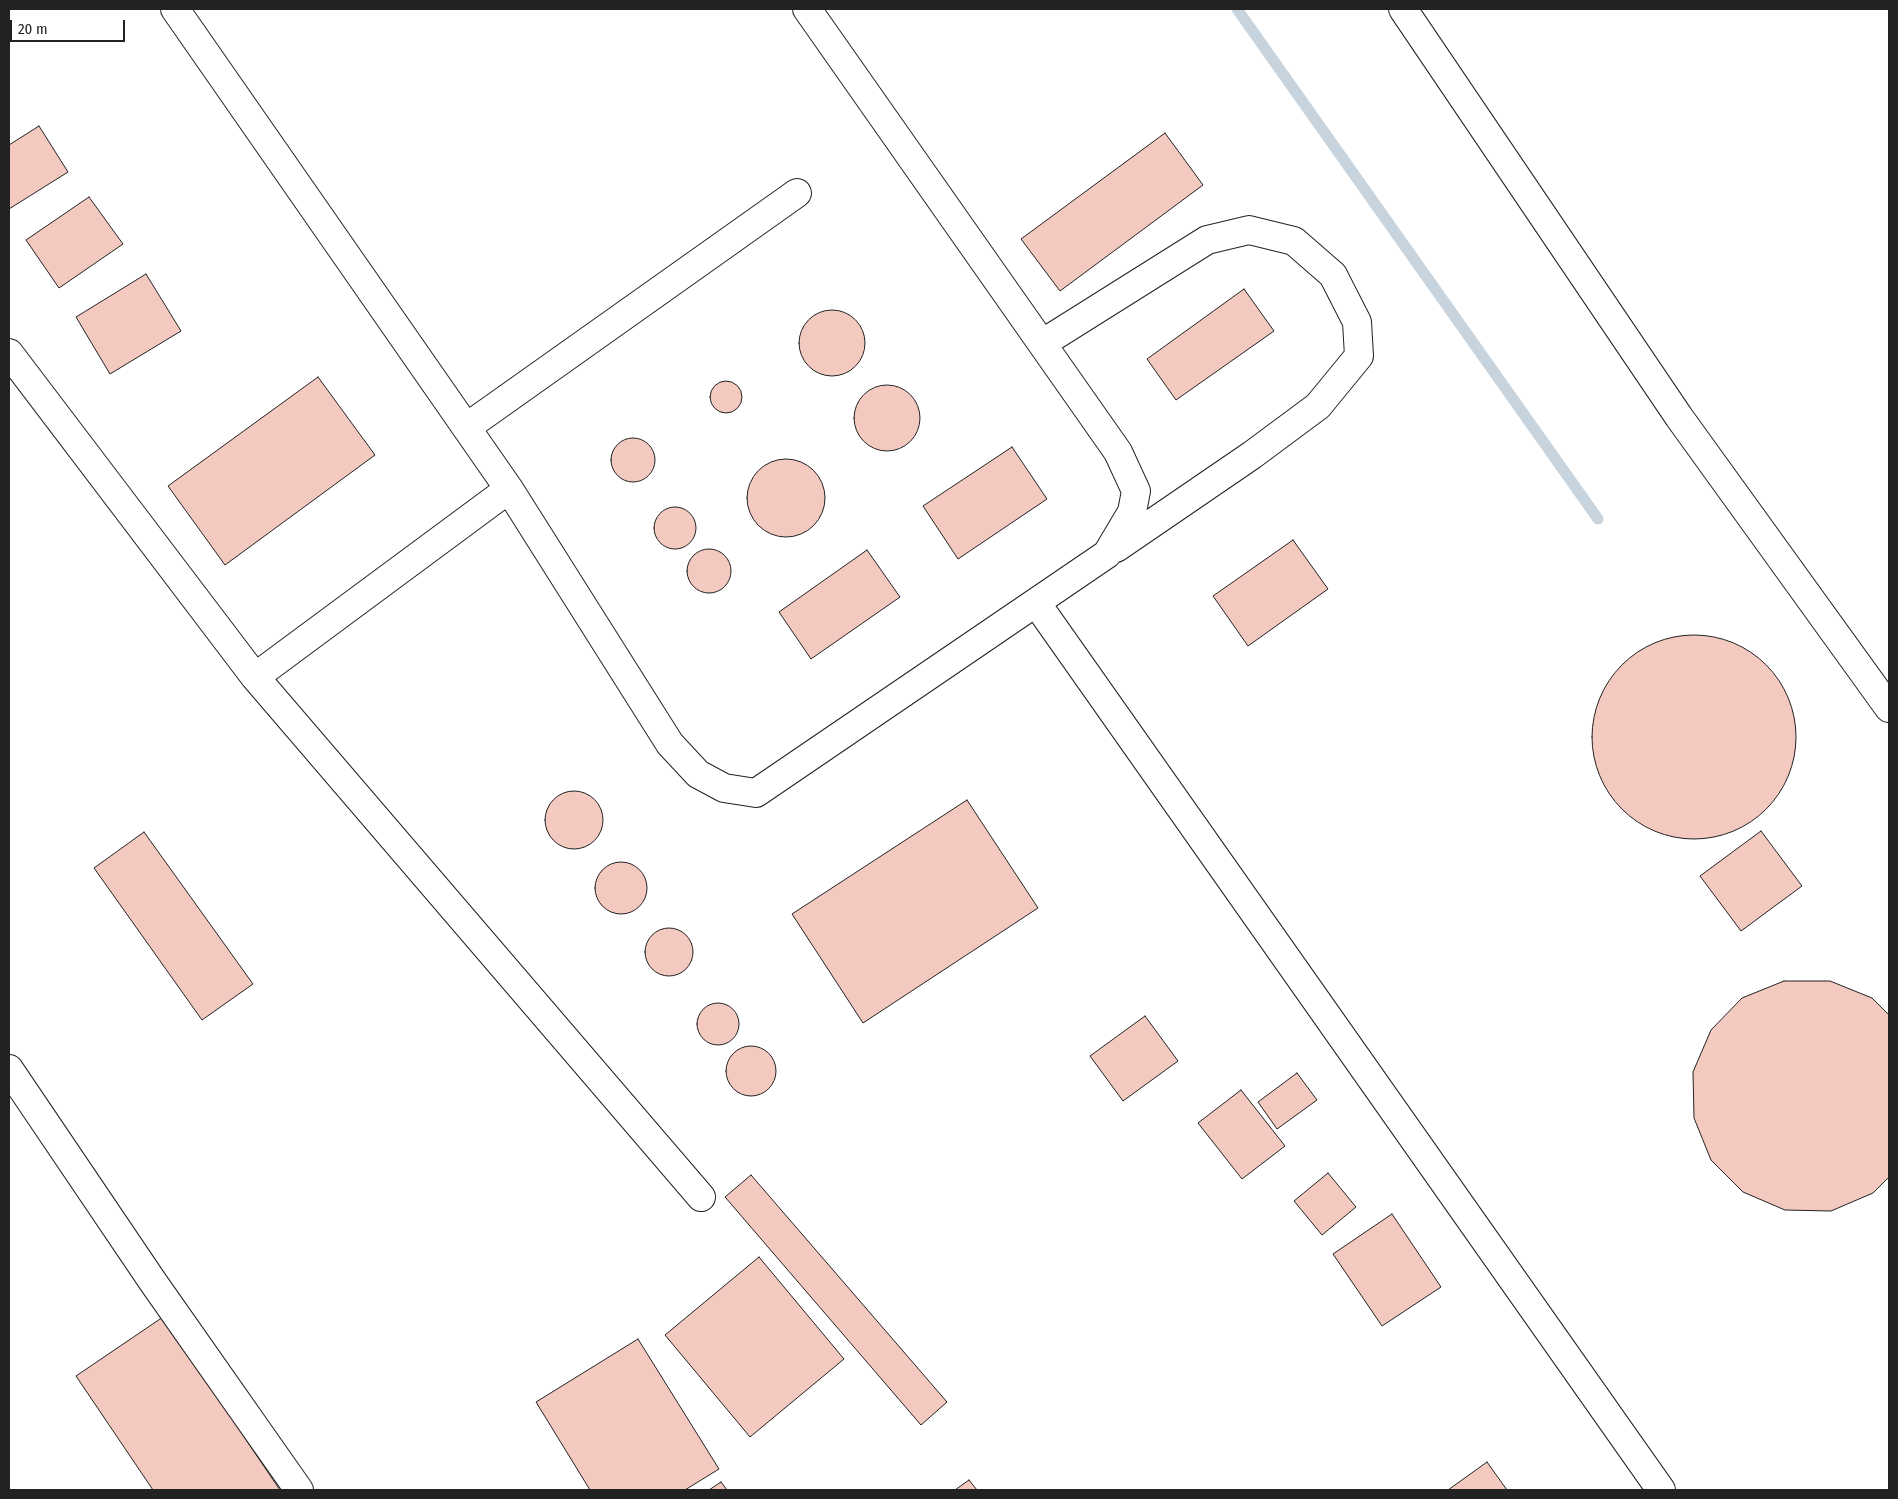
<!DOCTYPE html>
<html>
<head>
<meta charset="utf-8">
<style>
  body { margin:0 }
  #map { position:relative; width:1898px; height:1499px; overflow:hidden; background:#fff; font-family:"Fira Sans Condensed",sans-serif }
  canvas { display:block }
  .frame { position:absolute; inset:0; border:10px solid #222; pointer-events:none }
  .scale { position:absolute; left:10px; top:20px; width:115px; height:22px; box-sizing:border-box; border:2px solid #222; border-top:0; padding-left:6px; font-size:15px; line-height:18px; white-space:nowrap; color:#222; -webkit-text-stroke:4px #fff; paint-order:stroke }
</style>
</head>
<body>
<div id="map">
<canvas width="1898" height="1499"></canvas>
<div class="frame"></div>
<div class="scale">20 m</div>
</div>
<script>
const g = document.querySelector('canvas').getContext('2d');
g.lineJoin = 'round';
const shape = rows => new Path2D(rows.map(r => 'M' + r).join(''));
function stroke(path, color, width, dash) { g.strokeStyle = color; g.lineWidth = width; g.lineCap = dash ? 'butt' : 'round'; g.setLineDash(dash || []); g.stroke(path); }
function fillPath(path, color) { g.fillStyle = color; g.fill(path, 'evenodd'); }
const stream = shape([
  [1237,9,1598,519]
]);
const building = shape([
  [39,126,68,172,9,209,9,145,39,126],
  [1165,133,1203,185,1060,291,1021,239,1165,133],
  [89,197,123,244,59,288,26,240,89,197],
  [146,274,181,331,110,374,76,317,146,274],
  [1244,289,1274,331,1176,400,1147,359,1244,289],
  '799 343a33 33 0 1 1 66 0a33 33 0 1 1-66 0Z',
  [318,377,375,455,225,565,168,486,318,377],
  '710 397a16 16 0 1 1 32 0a16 16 0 1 1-32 0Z',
  '854 418a33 33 0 1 1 66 0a33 33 0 1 1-66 0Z',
  '611 460a22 22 0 1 1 44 0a22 22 0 1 1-44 0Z',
  [1012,447,1047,499,958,559,923,506,1012,447],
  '747 498a39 39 0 1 1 78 0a39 39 0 1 1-78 0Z',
  '654 528a21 21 0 1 1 42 0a21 21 0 1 1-42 0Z',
  [1293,540,1328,589,1248,646,1213,596,1293,540],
  '687 571a22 22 0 1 1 44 0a22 22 0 1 1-44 0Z',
  [867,550,900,597,811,659,779,612,867,550],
  '1592 737a102 102 0 1 1 204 0a102 102 0 1 1-204 0Z',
  '545 820a29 29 0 1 1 58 0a29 29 0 1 1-58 0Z',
  [967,800,1038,908,863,1023,792,914,967,800],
  [1761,831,1802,886,1741,931,1700,876,1761,831],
  [144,832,253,984,202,1020,94,868,144,832],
  '595 888a26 26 0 1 1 52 0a26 26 0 1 1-52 0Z',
  '645 952a24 24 0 1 1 48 0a24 24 0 1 1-48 0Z',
  [1784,981,1830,981,1872,998,1889,1015,1889,1177,1873,1193,1831,1211,1785,1210,1743,1192,1711,1160,1694,1118,1693,1072,1711,1030,1742,998,1784,981],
  '697 1024a21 21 0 1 1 42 0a21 21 0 1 1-42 0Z',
  [1145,1016,1178,1061,1123,1101,1090,1056,1145,1016],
  '726 1071a25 25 0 1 1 50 0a25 25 0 1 1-50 0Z',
  [1297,1073,1317,1100,1277,1129,1258,1102,1297,1073],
  [1241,1090,1285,1146,1242,1179,1198,1123,1241,1090],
  [1328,1173,1356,1207,1322,1235,1294,1201,1328,1173],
  [751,1175,947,1402,921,1425,725,1197,751,1175],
  [1392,1214,1441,1287,1382,1326,1333,1254,1392,1214],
  [759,1257,844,1359,750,1437,665,1335,759,1257],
  [163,1317,280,1490,153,1490,76,1376,163,1317],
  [638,1339,719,1469,685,1490,590,1490,536,1402,638,1339],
  [1487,1462,1507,1490,1448,1490,1487,1462],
  [969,1480,977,1490,955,1490,969,1480],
  [721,1482,727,1490,709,1490,721,1482]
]);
const minor = shape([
  [175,9,509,489,670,744,698,774,724,788,756,793,1107,554,1132,512,1136,491,1118,452,807,9],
  [1403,9,1679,417,1889,708],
  [1043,343,1207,240,1249,230,1294,241,1333,275,1357,322,1359,356,1318,406,1252,455,1116,548],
  [9,353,255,677,701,1197],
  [467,427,797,193],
  [1037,604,1661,1490],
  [255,677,509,489],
  [9,1069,153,1282,299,1490]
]);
stroke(stream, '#c7d3dd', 11);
fillPath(building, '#f3c9c0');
stroke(building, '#222', 1);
stroke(minor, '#222', 30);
stroke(minor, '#fff', 28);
</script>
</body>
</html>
